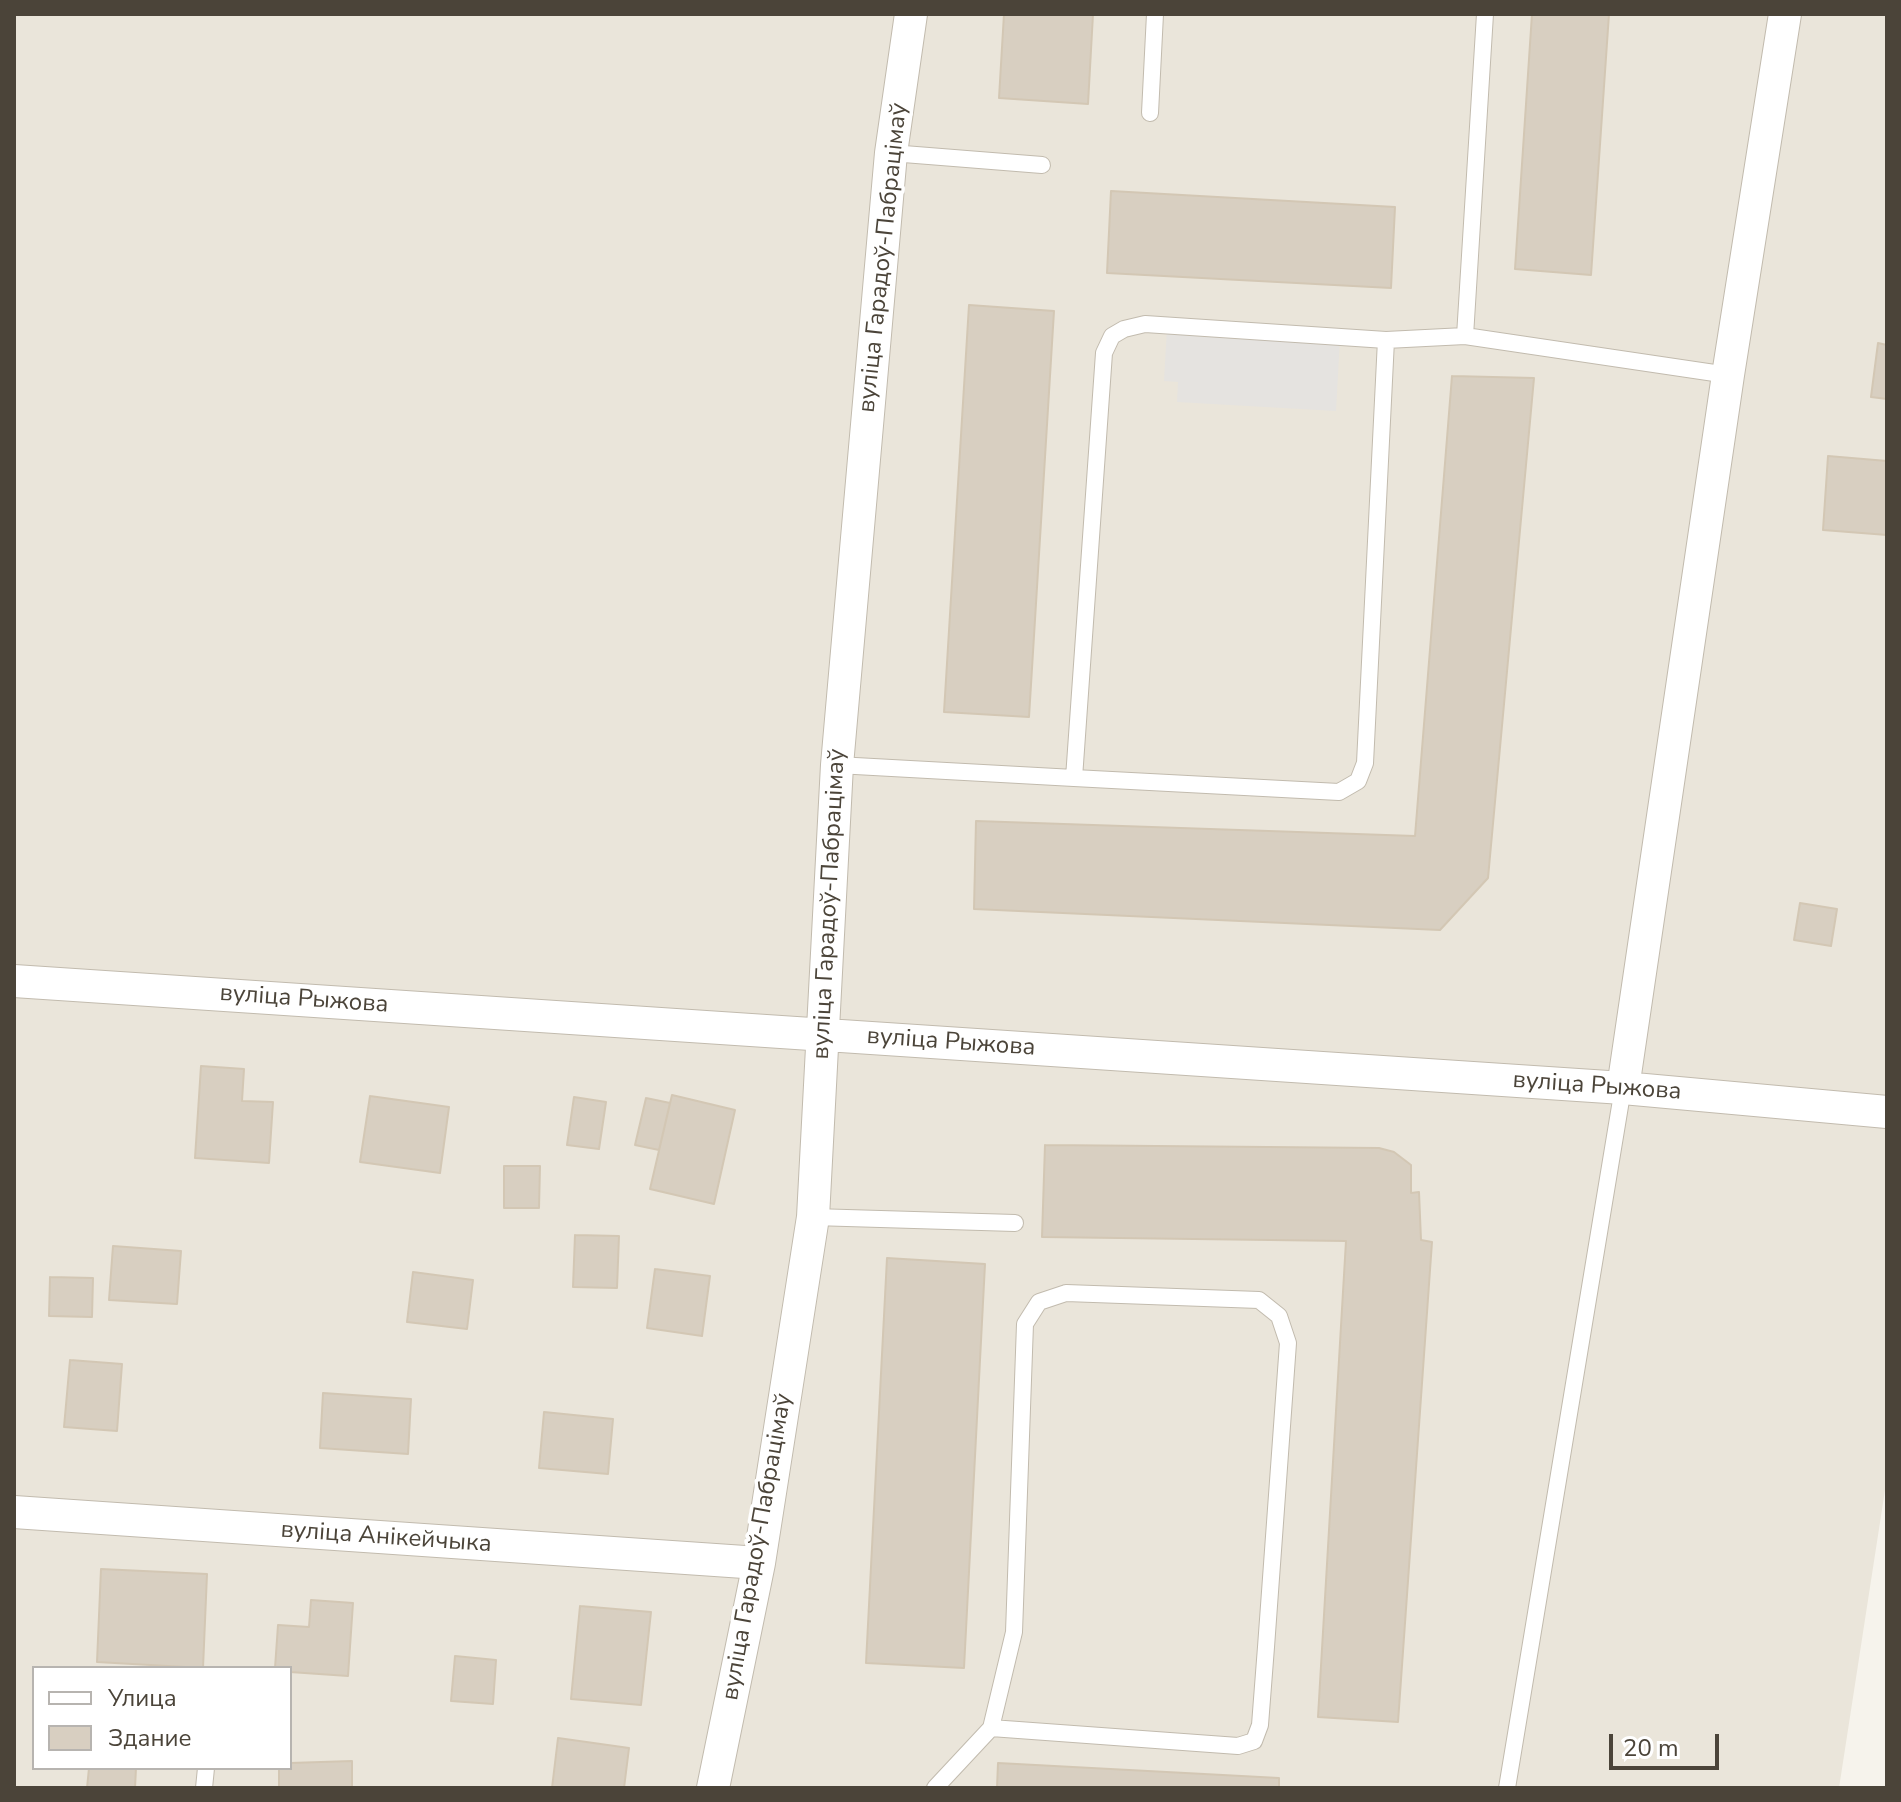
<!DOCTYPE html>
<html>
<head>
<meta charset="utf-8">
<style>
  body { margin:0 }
  #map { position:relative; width:1901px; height:1802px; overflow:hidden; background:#f6f3ec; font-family:"Nunito Sans",sans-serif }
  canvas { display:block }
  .frame { position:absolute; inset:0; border:16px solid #4b4439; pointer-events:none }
  .legend { position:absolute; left:32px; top:1666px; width:260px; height:104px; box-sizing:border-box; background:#fff; border:2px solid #b7b4b0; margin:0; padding:10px 14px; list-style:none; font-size:24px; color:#4b4439 }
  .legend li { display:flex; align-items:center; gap:16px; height:40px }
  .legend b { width:40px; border:2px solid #b7b4b0 }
  .scale { position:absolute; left:1609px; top:1734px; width:110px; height:36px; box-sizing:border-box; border:4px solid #4b4439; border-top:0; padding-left:10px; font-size:24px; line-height:28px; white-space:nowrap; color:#4b4439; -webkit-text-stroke:6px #fff; paint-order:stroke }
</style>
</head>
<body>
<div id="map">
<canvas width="1901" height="1802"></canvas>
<div class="frame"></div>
<ul class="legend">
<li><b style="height:10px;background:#fff"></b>Улица</li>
<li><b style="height:22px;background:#d8cfc1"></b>Здание</li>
</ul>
<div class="scale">20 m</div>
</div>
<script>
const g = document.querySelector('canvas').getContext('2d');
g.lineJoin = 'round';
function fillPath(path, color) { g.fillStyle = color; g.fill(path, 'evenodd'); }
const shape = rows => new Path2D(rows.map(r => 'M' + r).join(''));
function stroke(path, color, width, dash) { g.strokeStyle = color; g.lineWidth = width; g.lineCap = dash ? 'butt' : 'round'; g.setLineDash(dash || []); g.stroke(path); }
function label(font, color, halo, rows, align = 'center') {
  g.font = font + ' "Nunito Sans",sans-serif'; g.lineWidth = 7; g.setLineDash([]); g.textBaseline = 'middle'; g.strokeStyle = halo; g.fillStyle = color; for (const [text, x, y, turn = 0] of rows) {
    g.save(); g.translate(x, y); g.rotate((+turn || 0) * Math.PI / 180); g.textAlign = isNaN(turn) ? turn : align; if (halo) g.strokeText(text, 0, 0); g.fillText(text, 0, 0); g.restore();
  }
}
const residential = shape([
  [14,14,1887,14,1887,1477,1839,1788,14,1788],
  [34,1668,290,1668,290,1768,34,1768]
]);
const parking = shape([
  [1167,328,1340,338,1336,411,1177,402,1178,382,1164,381]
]);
const building = shape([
  [1004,14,1093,14,1088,104,999,98,1004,14],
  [1532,14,1609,14,1591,275,1515,269,1532,14],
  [1111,191,1395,207,1391,288,1107,273,1111,191],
  [969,305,1054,311,1029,717,944,712,969,305],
  [1878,343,1887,345,1887,399,1871,397,1878,343],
  [1452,376,1534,378,1488,878,1440,930,974,909,976,821,1415,836,1452,376],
  [1828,456,1887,461,1887,535,1823,530,1828,456],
  [1800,903,1837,909,1831,946,1794,940,1800,903],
  [201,1066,244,1069,242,1101,273,1102,269,1163,195,1158,201,1066],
  [672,1095,735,1110,714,1204,650,1189,672,1095],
  [370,1096,449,1107,440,1173,360,1162,370,1096],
  [574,1097,606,1102,599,1149,567,1145,574,1097],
  [646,1098,670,1103,659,1150,635,1145,646,1098],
  [1045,1145,1379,1148,1394,1152,1411,1165,1411,1193,1419,1192,1421,1240,1432,1242,1398,1722,1318,1717,1346,1241,1042,1237,1045,1145],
  [504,1166,540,1166,539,1208,504,1208,504,1166],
  [575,1235,619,1236,617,1288,573,1287,575,1235],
  [113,1246,181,1251,177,1304,109,1300,113,1246],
  [887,1258,985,1264,964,1668,866,1663,887,1258],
  [655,1269,710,1276,702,1336,647,1328,655,1269],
  [413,1272,473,1280,467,1329,407,1322,413,1272],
  [50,1277,93,1278,92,1317,49,1316,50,1277],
  [70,1360,122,1364,117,1431,64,1427,70,1360],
  [323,1393,411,1399,408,1454,320,1448,323,1393],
  [544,1412,613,1419,608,1474,539,1468,544,1412],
  [101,1569,207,1574,203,1668,97,1662,101,1569],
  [311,1600,353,1603,348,1676,290,1672,290,1668,275,1668,278,1625,309,1627,311,1600],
  [580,1606,651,1612,641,1705,571,1699,580,1606],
  [455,1656,496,1660,493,1704,451,1701,455,1656],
  [558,1738,629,1748,624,1788,552,1788,558,1738],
  [352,1761,352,1788,279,1788,279,1768,290,1768,290,1763,352,1761],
  [998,1763,1279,1778,1279,1788,997,1788,998,1763],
  [89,1768,136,1768,135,1788,87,1788,89,1768]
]);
const lane = shape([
  [1150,113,1155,14],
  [891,153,1042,165],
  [1465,336,1485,14],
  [837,765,1074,778,1104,353,1112,336,1124,329,1145,324,1386,340,1465,336,1728,375],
  [1074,778,1339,792,1358,781,1365,763,1386,340],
  [813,1217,1015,1223],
  [1066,1293,1259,1300,1279,1316,1288,1343,1266,1647,1260,1725,1254,1741,1238,1746,991,1728,1014,1632,1025,1324,1039,1302,1066,1293],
  [204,1788,206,1768],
  [935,1788,991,1728],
  [1507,1788,1623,1088]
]);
const street = shape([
  [14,981,1623,1088,1887,1112],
  [1623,1088,1728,375,1785,14],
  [14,1512,759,1563],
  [713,1788,759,1563,813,1217,837,765,891,153,911,14]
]);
const streetNames = [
  ["вуліца Гарадоў-Пабрацімаў",884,258,-84],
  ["вуліца Гарадоў-Пабрацімаў",830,904,-87],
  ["вуліца Рыжова",304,1000,4],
  ["вуліца Рыжова",951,1043,4],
  ["вуліца Рыжова",1597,1087,4],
  ["вуліца Анікейчыка",386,1538,4],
  ["вуліца Гарадоў-Пабрацімаў",758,1547,-80]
];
fillPath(residential, '#eae5da');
fillPath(parking, '#e5e3e0');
fillPath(building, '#d8cfc1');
stroke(building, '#d3c7b4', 2);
stroke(lane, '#c2bbae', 18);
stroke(street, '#c2bbae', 34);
stroke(lane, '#fff', 16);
stroke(street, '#fff', 32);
label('24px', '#4b4439', '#fff', streetNames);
</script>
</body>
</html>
